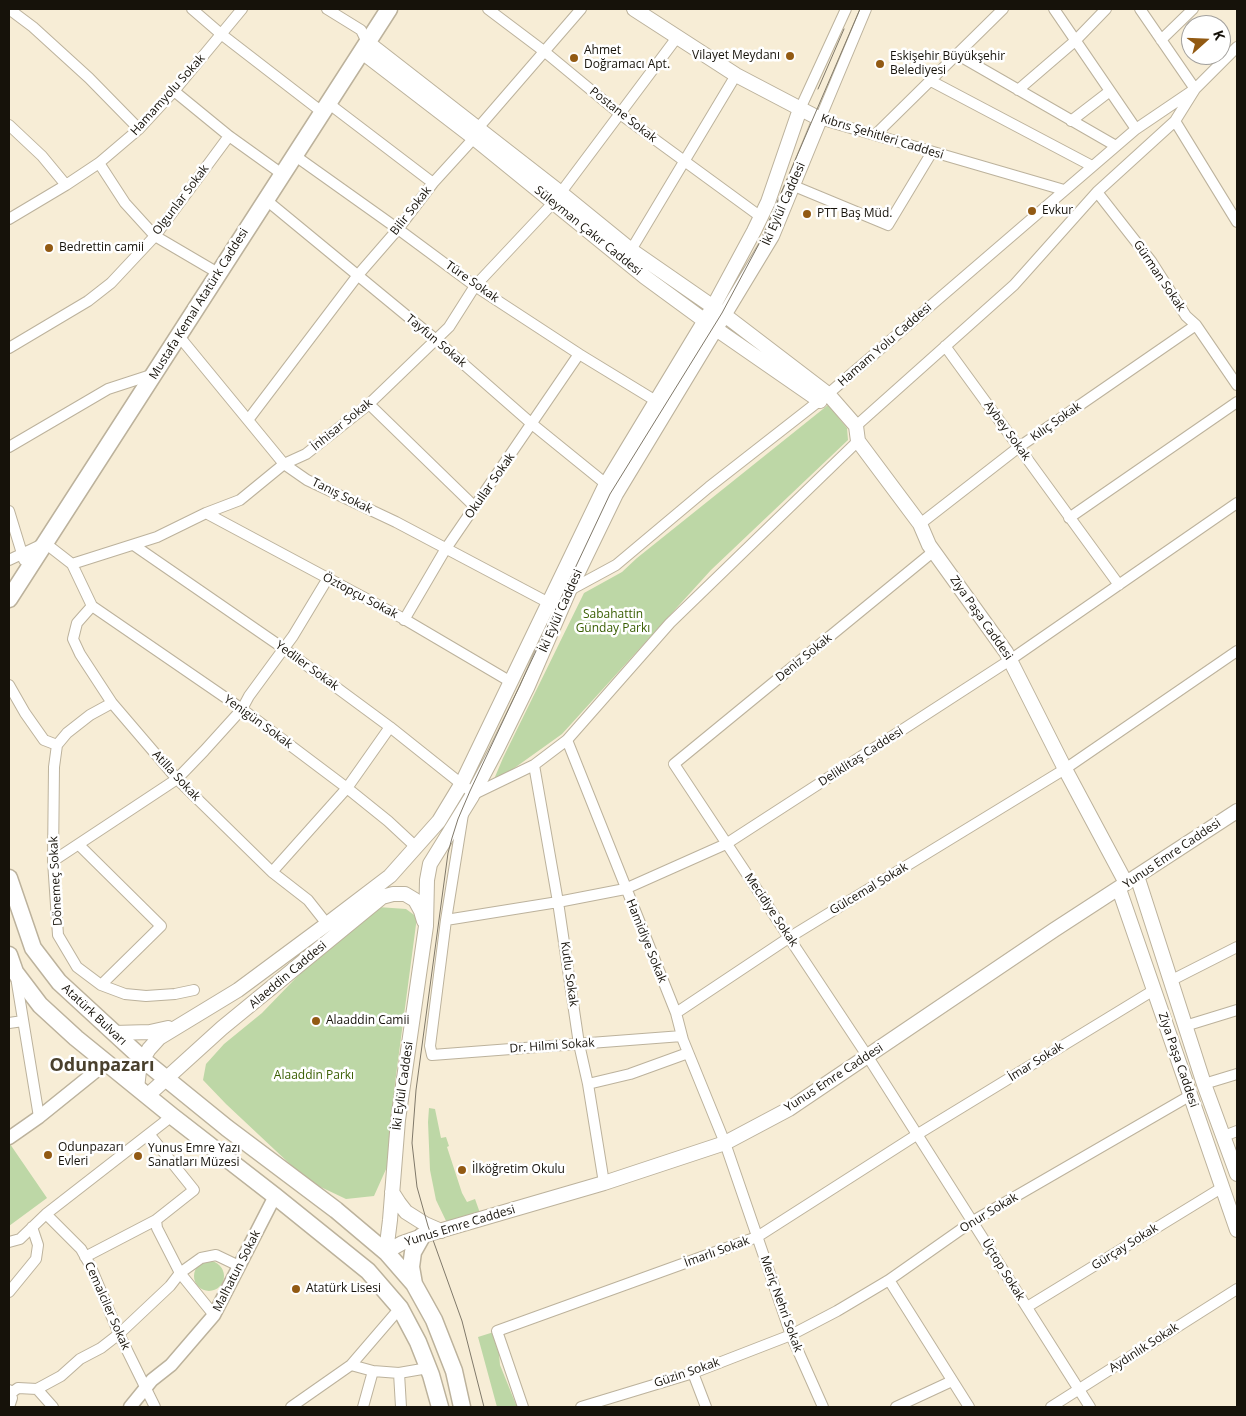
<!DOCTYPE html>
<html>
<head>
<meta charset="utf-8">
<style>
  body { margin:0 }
  #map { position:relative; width:1246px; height:1416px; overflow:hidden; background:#f7edd6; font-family:"Open Sans",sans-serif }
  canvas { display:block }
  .frame { position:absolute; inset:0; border:10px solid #16120a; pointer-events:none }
  .north { position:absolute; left:1181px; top:15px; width:50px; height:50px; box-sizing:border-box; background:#fff; border:1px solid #a2a09d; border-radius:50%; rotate:70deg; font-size:14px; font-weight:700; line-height:20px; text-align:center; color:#16120a }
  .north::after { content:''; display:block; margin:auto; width:18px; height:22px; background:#925a13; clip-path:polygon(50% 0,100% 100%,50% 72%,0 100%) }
</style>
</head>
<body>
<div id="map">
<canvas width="1246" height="1416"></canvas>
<div class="frame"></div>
<div class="north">K</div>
</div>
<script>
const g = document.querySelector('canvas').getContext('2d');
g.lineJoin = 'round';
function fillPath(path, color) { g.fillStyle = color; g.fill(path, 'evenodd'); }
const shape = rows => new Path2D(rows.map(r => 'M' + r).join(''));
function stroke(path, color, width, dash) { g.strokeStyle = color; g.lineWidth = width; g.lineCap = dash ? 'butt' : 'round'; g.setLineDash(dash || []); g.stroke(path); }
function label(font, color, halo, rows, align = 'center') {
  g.font = font + ' "Open Sans",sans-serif'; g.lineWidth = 5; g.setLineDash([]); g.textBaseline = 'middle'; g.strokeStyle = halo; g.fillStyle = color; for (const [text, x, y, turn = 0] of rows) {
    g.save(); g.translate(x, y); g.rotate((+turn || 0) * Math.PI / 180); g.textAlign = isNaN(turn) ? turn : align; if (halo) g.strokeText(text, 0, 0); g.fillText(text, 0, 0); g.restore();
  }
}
const green = shape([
  [828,405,847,428,848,440,711,570,562,734,492,784,503,758,584,593,622,572,637,558],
  [378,907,406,909,417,917,395,1083,387,1167,374,1196,346,1199,308,1181,226,1104,203,1080,206,1064,224,1044,262,1013,320,953],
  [429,1108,435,1109,441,1138,446,1137,449,1146,447,1147,462,1193,467,1202,475,1199,480,1213,448,1225,436,1200,430,1170,428,1122],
  [10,1144,47,1198,9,1226,9,1145],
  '194 1276a15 15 0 1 1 30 0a15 15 0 1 1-30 0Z',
  [497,1331,500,1365,517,1407,497,1407,478,1337]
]);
const minor = shape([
  [9,9,33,27,89,78,139,129],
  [192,9,221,34,322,112],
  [327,9,361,30,367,42],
  [488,9,545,52,620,114,761,217],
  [866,9,820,119,1064,190],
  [1054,9,1136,129],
  [1161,40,1193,9],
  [958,55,1116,146],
  [931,81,1092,166],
  [1018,90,1075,41,1106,9],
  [174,91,229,136,282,174],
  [328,103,433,183],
  [800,109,846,9],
  [1071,121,1110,91],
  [1175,121,1237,222],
  [9,125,42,156,66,185],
  [875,135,1003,9],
  [294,155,398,229,475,286,579,354,656,401],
  [99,163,125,203,155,236,218,273],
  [794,186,888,225,932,152],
  [1097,192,1151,261,1186,316,1196,325,1237,385],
  [265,199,435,339,532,424,606,484],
  [9,219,66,185,99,163,139,129,174,91,242,9],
  [631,250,736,75],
  [178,335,284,464,307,480,396,522,549,603],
  [945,346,1119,585],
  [9,348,88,301,111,283,155,236,229,136],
  [369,404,475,507],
  [248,420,358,275,398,229,433,183,474,138,478,128,581,9],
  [856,426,1014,285,1097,192,1175,121,1195,89,1237,47],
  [9,447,108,389,154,374],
  [9,511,24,560],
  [206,513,404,619,511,682],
  [1069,518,1237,402],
  [920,524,1019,447,1196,325],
  [135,546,283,648,390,727,474,794,534,765,567,740,670,623,858,441],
  [934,551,674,764,868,1057,1090,1407],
  [9,560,45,543,72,564,92,606,242,709,347,788,388,821,416,847],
  [72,564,157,537,206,513,240,500,284,464,306,454,369,404,449,327,475,286,553,203,678,36],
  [570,590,616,565,709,487,828,394,1136,129,1195,89,1140,9],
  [92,606,77,623,73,639,80,654,112,703,177,779,272,872,308,900,327,924],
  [404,620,445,550,579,354],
  [9,685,25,713,44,740,57,745,54,767,53,861,58,935,77,967,101,985,125,994,146,996,175,994,194,990],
  [567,740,676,1013,683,1040,725,1143,791,1335,823,1407],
  [57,745,67,733,90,715,112,703],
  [534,765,558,902,579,1044,588,1084,604,1183],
  [463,814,446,920,430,1046,432,1055,682,1036],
  [79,845,161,926,101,985],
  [53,861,177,779,204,751,242,709,249,696,293,636,328,578],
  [272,872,347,788,390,727],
  [446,920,558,902,625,889,726,844,1010,660,1237,503],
  [16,977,39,1117],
  [1170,981,1237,947],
  [676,1013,790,937,1065,769,1237,651],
  [9,1023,23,1021],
  [1185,1026,1237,1010],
  [588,1084,630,1074,688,1053],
  [1204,1084,1237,1074],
  [1224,1136,1237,1131],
  [46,1214,81,1249,90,1265,119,1334,155,1407],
  [156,1220,157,1228,180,1273,214,1315],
  [9,1242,20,1239,46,1214,172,1116],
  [85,1257,156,1220,194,1190,149,1134],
  [889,1280,969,1407],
  [9,1292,36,1259,38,1245,32,1227],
  [1027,1307,1223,1187],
  [351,1365,373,1371,399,1373,428,1368],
  [399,1373,401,1407],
  [693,1373,706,1407],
  [37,1389,61,1376,80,1359,101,1348,119,1334,170,1286,180,1273,201,1258,216,1255,239,1266],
  [9,1390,12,1398,9,1407],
  [11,1393,18,1388,37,1389,53,1407],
  [291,1407,351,1365,400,1308],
  [363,1407,373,1371],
  [523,1407,497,1331,757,1237,918,1134,1154,990],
  [581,1407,693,1373,791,1335,837,1311,889,1280,973,1221,1191,1095],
  [896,1407,952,1381],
  [1051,1407,1237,1289]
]);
const tertiary = shape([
  [9,1138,39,1117,106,1063],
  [130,1407,152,1380,171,1365,214,1315,275,1196]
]);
const secondary = shape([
  [367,42,561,193,631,250,722,313,828,394,856,426,858,441,920,524,929,545,1006,652,1065,769,1126,883],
  [362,52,474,138,645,277,716,329,820,401],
  [1137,876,1204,1084,1237,1174],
  [1119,889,1237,1230],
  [114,1033,150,1032,168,1028],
  [137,1088,139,1071,143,1059,149,1049,159,1038,238,990,327,924,390,876,439,821,462,783,606,484,713,307,754,231,768,202,800,109],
  [147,1096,222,1028,382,897,393,894,405,894,415,900,421,911,424,921],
  [392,1192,399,1203,406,1212,425,1224,441,1231],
  [386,1252,390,1220,398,1120,426,926,427,880,430,864,472,796,497,749,527,688,569,591,616,494,772,236,820,119,736,75,634,9],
  [386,1252,402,1243,422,1236,604,1183,725,1143,789,1109,1054,930,1237,811]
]);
const primary = shape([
  [9,599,389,9],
  [9,878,33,948,59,982,147,1063,227,1128,336,1210,387,1253,414,1284,434,1320,454,1371,462,1407],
  [9,955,15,972,40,1005,76,1038,172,1116,275,1196,368,1271,400,1308,418,1342,431,1375,440,1407],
  [414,1284,411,1267,413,1252,422,1236]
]);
const tram = shape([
  [818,89,844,29],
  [484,1407,462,1321,428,1226,417,1187,412,1143,416,1090,448,853,452,838,458,819,470,791,610,494,722,313,760,242,860,9]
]);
const markers = [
  [790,56,5,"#925a13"],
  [574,58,5,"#925a13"],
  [880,64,5,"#925a13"],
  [1032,211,5,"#925a13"],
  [807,214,5,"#925a13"],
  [49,248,5,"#925a13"],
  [316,1021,5,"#925a13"],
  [48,1155,5,"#925a13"],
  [138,1156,5,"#925a13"],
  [462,1170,5,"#925a13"],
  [296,1289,5,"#925a13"]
];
const poiNames = [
  ["Ahmet",584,51],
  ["Doğramacı Apt.",584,65],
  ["Vilayet Meydanı",780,56,"right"],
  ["Eskişehir Büyükşehir",890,57],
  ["Belediyesi",890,71],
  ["Evkur",1042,211],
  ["PTT Baş Müd.",817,214],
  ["Bedrettin camii",59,248],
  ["Alaaddin Camii",326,1021],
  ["Odunpazarı",58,1148],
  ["Evleri",58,1162],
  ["Yunus Emre Yazı",148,1149],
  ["Sanatları Müzesi",148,1163],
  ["İlköğretim Okulu",472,1170],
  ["Atatürk Lisesi",306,1289]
];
const streetNames = [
  ["Hamamyolu Sokak",168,95,-48],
  ["Postane Sokak",623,115,38],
  ["Kıbrıs Şehitleri Caddesi",882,137,17],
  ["Olgunlar Sokak",181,200,-53],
  ["İki Eylül Caddesi",784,204,-66],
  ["Bilir Sokak",411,211,-52],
  ["Süleyman Çakır Caddesi",588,231,39],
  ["Gürman Sokak",1159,276,56],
  ["Türe Sokak",472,282,35],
  ["Mustafa Kemal Atatürk Caddesi",199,304,-58],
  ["Tayfun Sokak",436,341,40],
  ["Hamam Yolu Caddesi",885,345,-41],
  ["Kılıç Sokak",1056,422,-35],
  ["İnhisar Sokak",342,425,-39],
  ["Aybey Sokak",1007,431,54],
  ["Okullar Sokak",490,486,-55],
  ["Tanış Sokak",342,496,26],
  ["Öztopçu Sokak",360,596,28],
  ["İki Eylül Caddesi",561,611,-66],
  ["Ziya Paşa Caddesi",981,618,55],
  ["Deniz Sokak",804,658,-39],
  ["Yediler Sokak",307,666,36],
  ["Yenigün Sokak",258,722,36],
  ["Deliklitaş Caddesi",861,757,-33],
  ["Atilla Sokak",176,776,47],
  ["Yunus Emre Caddesi",1172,854,-34],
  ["Dönemeç Sokak",56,881,-93],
  ["Gülcemal Sokak",869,889,-31],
  ["Mecidiye Sokak",771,910,56],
  ["Hamidiye Sokak",646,941,68],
  ["Kutlu Sokak",569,974,82],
  ["Alaeddin Caddesi",288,975,-40],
  ["Atatürk Bulvarı",94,1015,43],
  ["Dr. Hilmi Sokak",552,1046,-4],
  ["Ziya Paşa Caddesi",1178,1060,71],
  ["İmar Sokak",1036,1062,-32],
  ["Yunus Emre Caddesi",834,1078,-33],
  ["İki Eylül Caddesi",403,1086,-82],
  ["Onur Sokak",989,1213,-31],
  ["Yunus Emre Caddesi",460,1226,-17],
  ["Gürçay Sokak",1125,1247,-32],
  ["İmarlı Sokak",717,1252,-20],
  ["Üçtop Sokak",1003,1270,58],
  ["Malhatun Sokak",237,1271,-63],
  ["Meriç Nehri Sokak",781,1304,70],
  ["Cemalciler Sokak",107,1306,66],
  ["Aydınlık Sokak",1144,1348,-33],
  ["Güzin Sokak",687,1373,-19]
];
const parkNames = [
  ["Sabahattin",613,615],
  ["Günday Parkı",613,629],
  ["Alaaddin Parkı",314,1076]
];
const districtNames = [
  ["Odunpazarı",102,1066]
];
fillPath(green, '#bdd7a6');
stroke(minor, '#bcb29c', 12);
stroke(tertiary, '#bcb29c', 15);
stroke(secondary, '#bcb29c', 16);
stroke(primary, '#bcb29c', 19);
stroke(minor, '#fff', 10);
stroke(tertiary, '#fff', 12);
stroke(secondary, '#fff', 14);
stroke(primary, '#fff', 16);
stroke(tram, '#7f7869', 1);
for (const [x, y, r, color] of markers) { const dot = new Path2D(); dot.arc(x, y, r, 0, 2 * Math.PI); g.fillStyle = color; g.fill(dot); stroke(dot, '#fff', 2); }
label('12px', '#16120a', '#fff', poiNames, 'left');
label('12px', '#16120a', '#fff', streetNames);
label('12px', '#385d00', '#fff', parkNames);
label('bold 18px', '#49402d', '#fff', districtNames);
</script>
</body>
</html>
